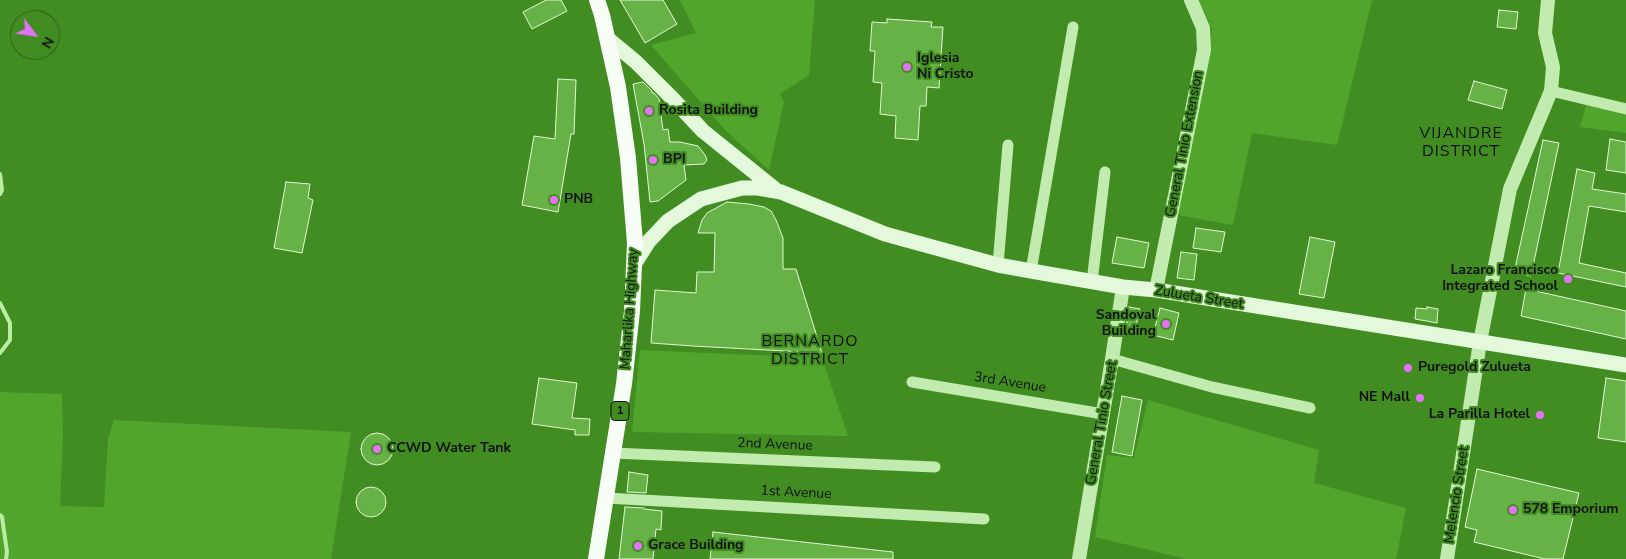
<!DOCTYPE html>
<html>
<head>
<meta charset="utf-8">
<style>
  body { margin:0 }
  #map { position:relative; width:1626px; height:559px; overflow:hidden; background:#418d22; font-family:"Nunito Sans",sans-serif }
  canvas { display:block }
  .north { position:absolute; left:10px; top:10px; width:50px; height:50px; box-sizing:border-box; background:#418d22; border:1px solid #2e5b1b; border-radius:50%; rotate:121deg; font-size:14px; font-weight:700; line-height:20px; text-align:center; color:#111 }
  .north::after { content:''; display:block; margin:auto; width:18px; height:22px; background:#e472f7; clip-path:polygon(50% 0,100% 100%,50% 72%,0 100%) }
</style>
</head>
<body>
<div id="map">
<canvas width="1626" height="559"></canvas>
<div class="north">N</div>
</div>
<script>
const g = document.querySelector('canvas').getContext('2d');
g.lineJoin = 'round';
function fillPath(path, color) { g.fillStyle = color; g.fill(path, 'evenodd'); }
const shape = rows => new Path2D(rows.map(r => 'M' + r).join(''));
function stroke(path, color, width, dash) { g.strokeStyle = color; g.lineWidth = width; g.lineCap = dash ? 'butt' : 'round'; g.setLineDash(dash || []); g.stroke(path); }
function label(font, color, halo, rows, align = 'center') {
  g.font = font + ' "Nunito Sans",sans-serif'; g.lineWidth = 4; g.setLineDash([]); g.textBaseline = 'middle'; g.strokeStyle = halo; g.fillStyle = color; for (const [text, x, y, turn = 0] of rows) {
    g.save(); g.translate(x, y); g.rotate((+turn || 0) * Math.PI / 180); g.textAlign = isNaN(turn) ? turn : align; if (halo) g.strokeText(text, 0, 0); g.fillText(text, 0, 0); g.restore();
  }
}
const green = shape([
  [680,0,815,0,809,75,780,94,784,102,769,170,725,130,651,45,696,33],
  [1199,0,1372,0,1337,145,1252,133,1233,225,1178,215,1212,29],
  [1587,102,1626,113,1626,133,1580,127],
  [640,350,822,358,848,436,632,432],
  [0,392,62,394,63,437,60,506,104,507,108,439,114,420,351,432,331,559,0,559],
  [1148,400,1319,450,1314,483,1406,508,1396,559,1186,559,1095,537,1107,455,1134,458]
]);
const stream = shape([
  [0,174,2,190,0,194],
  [0,303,10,323,10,340,0,353],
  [0,515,2,517,7,552,6,559]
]);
const building = shape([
  [546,0,561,0,567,11,532,29,523,12,546,0],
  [620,0,663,0,677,24,645,43,620,0],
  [1499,10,1518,12,1516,29,1497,27,1499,10],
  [887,19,932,22,931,27,943,27,939,88,927,87,926,106,920,106,918,140,895,138,896,116,880,114,882,83,873,82,875,51,870,51,872,22,887,23,887,19],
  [558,79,576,80,574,134,571,134,558,212,522,205,534,136,555,139,558,79],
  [1474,81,1507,90,1502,109,1468,100,1474,81],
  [643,82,652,91,652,93,654,93,659,99,663,130,668,129,670,142,680,142,698,146,705,155,707,160,704,164,684,165,686,180,658,201,650,202,644,144,633,84,643,82],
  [1610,139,1626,142,1626,173,1606,170,1610,139],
  [1543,140,1559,143,1531,276,1514,273,1543,140],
  [1577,169,1595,173,1592,189,1626,194,1626,212,1589,206,1579,263,1626,273,1626,287,1558,273,1577,169],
  [286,182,310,184,308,198,313,200,302,253,274,248,286,182],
  [727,202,749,204,764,207,771,211,776,220,783,238,783,269,796,269,822,353,693,346,651,343,655,290,696,293,697,272,714,272,715,233,698,233,702,220,707,213,727,202],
  [1196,228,1225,232,1221,252,1193,248,1196,228],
  [1117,237,1149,243,1144,268,1112,263,1117,237],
  [1310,237,1335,242,1324,298,1299,294,1310,237],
  [1181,252,1197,254,1194,280,1177,278,1181,252],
  [1526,289,1626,311,1626,339,1521,316,1526,289],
  [1129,307,1140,309,1135,330,1126,328,1129,307],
  [1427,307,1438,309,1437,323,1415,319,1416,308,1427,309,1427,307],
  [1160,308,1179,313,1173,340,1153,335,1160,308],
  [539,378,577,383,572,418,590,419,589,435,575,435,575,430,532,424,539,378],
  [1606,378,1626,381,1626,442,1598,438,1606,378],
  [1122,396,1142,400,1132,456,1112,452,1122,396],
  '361 449a16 16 0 1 1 32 0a16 16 0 1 1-32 0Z',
  [1477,469,1579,493,1563,559,1545,559,1474,542,1477,530,1465,527,1477,469],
  [629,472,648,475,646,493,627,492,629,472],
  '356 502a15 15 0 1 1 30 0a15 15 0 1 1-30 0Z',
  [625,507,644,508,644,509,662,511,661,530,656,529,653,559,619,559,625,507],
  [713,532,893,552,893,559,710,559,713,532]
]);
const minor = shape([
  [1551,91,1626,109],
  [998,265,1008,145],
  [1031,271,1073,27],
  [1092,282,1105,172],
  [1112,359,1212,387,1310,408],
  [912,382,1103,414],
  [613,453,935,467],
  [606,498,984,519]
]);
const tertiary = shape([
  [1156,290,1204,50,1203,28,1191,0],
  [1079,559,1112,359,1123,287],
  [1447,559,1480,342,1510,189,1551,91,1553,67,1545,33,1548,0]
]);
const secondary = shape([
  [607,38,636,62,670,96,703,131,775,189],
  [635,263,649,241,668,221,701,199,742,188,758,188,781,192,885,234,998,265,1031,271,1123,287,1156,290,1626,365]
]);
const primary = shape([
  [596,559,624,384,632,311,635,243,628,158,618,87,602,15,597,0]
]);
const markers = [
  [907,67,5,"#e472f7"],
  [649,111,5,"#e472f7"],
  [653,160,5,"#e472f7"],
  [554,200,5,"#e472f7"],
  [1568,279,5,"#e472f7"],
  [1166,324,5,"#e472f7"],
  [1408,368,5,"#e472f7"],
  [1420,398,5,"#e472f7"],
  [1540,415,5,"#e472f7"],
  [377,449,5,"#e472f7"],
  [1513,510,5,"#e472f7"],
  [638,546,5,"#e472f7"]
];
const shields = [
  [620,411,18]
];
const shieldNames = [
  ["1",620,411]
];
const poiNames = [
  ["Iglesia",917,59],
  ["Ni Cristo",917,75],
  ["Rosita Building",659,111],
  ["BPI",663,160],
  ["PNB",564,200],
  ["Lazaro Francisco",1558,271,"right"],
  ["Integrated School",1558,287,"right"],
  ["Sandoval",1156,316,"right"],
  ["Building",1156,332,"right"],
  ["Puregold Zulueta",1418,368],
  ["NE Mall",1410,398,"right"],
  ["La Parilla Hotel",1530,415,"right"],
  ["CCWD Water Tank",387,449],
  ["578 Emporium",1523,510],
  ["Grace Building",648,546]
];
const streetNames = [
  ["General Tinio Extension",1185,144,-79],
  ["Zulueta Street",1199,298,9],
  ["Maharlika Highway",630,309,-86],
  ["3rd Avenue",1010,383,9],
  ["General Tinio Street",1102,423,-80],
  ["2nd Avenue",775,445,2],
  ["1st Avenue",796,493,3],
  ["Melencio Street",1457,495,-81]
];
const quarterNames = [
  ["VIJANDRE",1461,134],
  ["DISTRICT",1461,152],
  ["BERNARDO",810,342],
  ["DISTRICT",810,360]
];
fillPath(green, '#51a52c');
stroke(stream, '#bbeca4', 4);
fillPath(building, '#67b246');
stroke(building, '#e0f8d5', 1);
stroke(minor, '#c2ebb0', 11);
stroke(tertiary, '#c2ebb0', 14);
stroke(secondary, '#e4f9dc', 15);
stroke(primary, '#f7fef5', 16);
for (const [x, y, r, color] of markers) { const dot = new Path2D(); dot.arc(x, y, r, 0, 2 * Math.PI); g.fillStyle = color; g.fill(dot); stroke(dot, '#418d22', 2); }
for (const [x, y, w] of shields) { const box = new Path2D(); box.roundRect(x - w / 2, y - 9.5, w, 19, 4); g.fillStyle = '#418d22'; g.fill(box); stroke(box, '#111', 1); }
label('bold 12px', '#111', null, shieldNames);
label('bold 14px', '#111', '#418d22', poiNames, 'left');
label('14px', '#111', '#418d22', streetNames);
g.letterSpacing = '1px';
label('16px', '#111', '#418d22', quarterNames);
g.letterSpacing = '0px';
</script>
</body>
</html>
